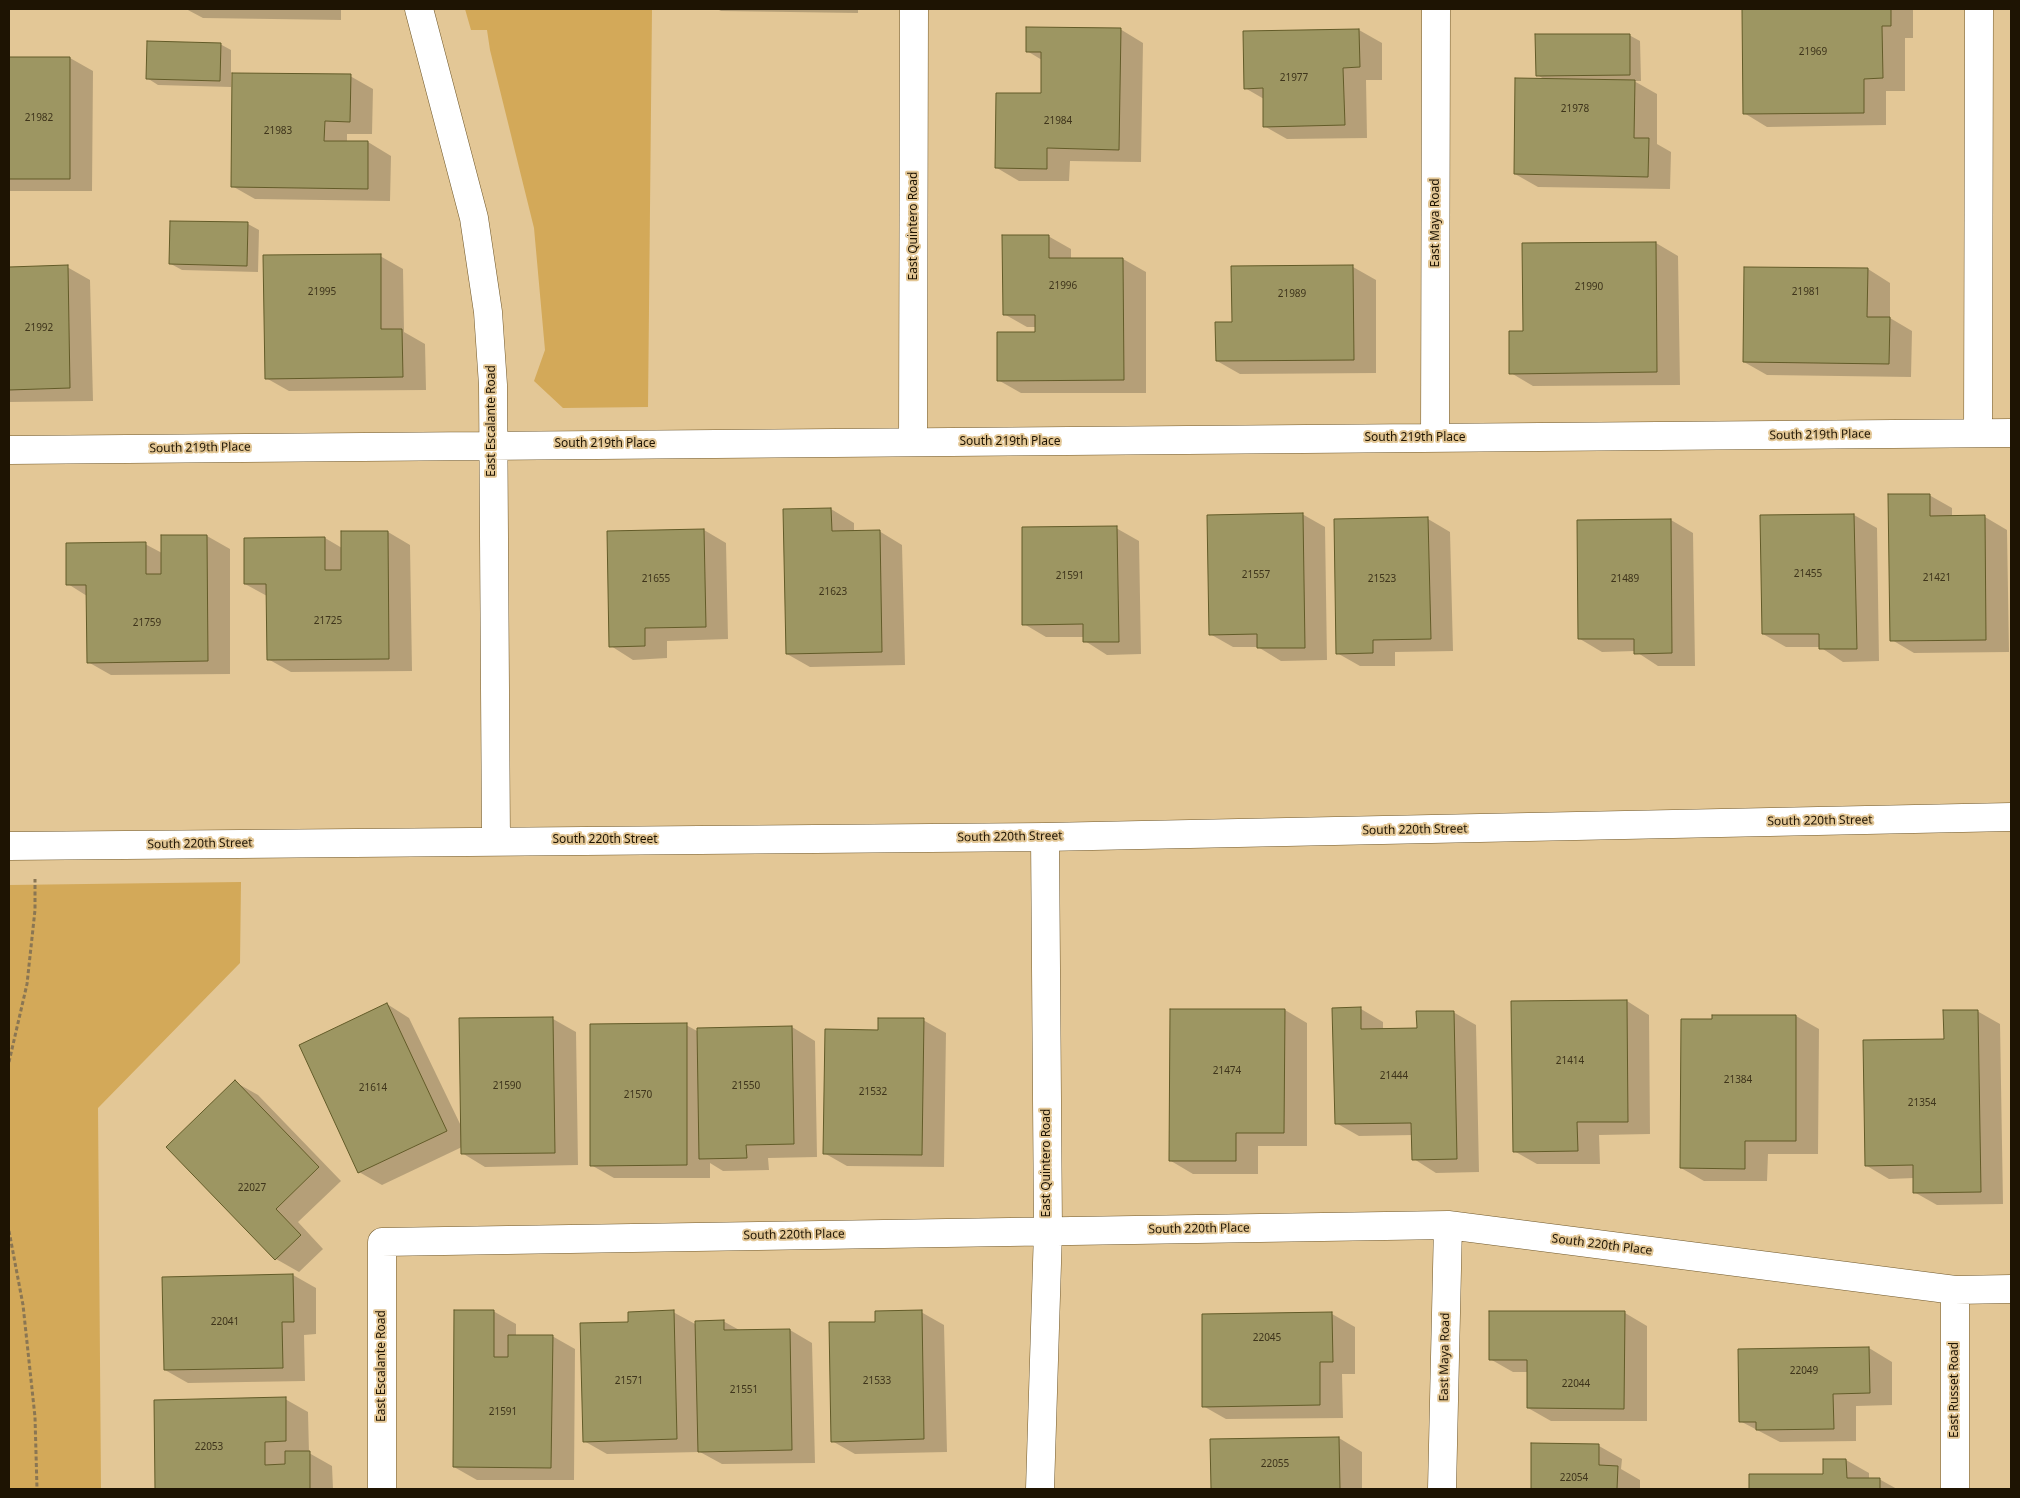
<!DOCTYPE html>
<html>
<head>
<meta charset="utf-8">
<style>
  body { margin:0 }
  #map { position:relative; width:2020px; height:1498px; overflow:hidden; background:#e3c796; font-family:"Noto Sans",sans-serif }
  canvas { display:block }
  .frame { position:absolute; inset:0; border:10px solid #1e1403; pointer-events:none }
</style>
</head>
<body>
<div id="map">
<canvas width="2020" height="1498"></canvas>
<div class="frame"></div>
</div>
<script>
const g = document.querySelector('canvas').getContext('2d');
g.lineJoin = 'round';
function fillPath(path, color) { g.fillStyle = color; g.fill(path, 'evenodd'); }
const shape = rows => new Path2D(rows.map(r => 'M' + r).join(''));
function stroke(path, color, width, dash) { g.strokeStyle = color; g.lineWidth = width; g.lineCap = dash ? 'butt' : 'round'; g.setLineDash(dash || []); g.stroke(path); }
function label(font, color, halo, rows, align = 'center') {
  g.font = font + ' "Noto Sans",sans-serif'; g.lineWidth = 4; g.setLineDash([]); g.textBaseline = 'middle'; g.strokeStyle = halo; g.fillStyle = color; for (const [text, x, y, turn = 0] of rows) {
    g.save(); g.translate(x, y); g.rotate((+turn || 0) * Math.PI / 180); g.textAlign = isNaN(turn) ? turn : align; if (halo) g.strokeText(text, 0, 0); g.fillText(text, 0, 0); g.restore();
  }
}
const green = shape([
  [465,9,652,9,648,407,563,408,534,381,545,350,534,228,490,50,487,30,471,30],
  [241,882,240,963,98,1108,101,1489,9,1489,9,885]
]);
const shadow = shape([
  [186,9,341,9,341,20,203,18],
  [717,9,858,9,858,13,721,11],
  [1743,9,1913,9,1913,38,1905,38,1905,91,1886,91,1886,125,1767,127,1744,113],
  [1120,29,1143,43,1141,162,1070,161,1069,181,1019,181,997,168,1042,95,1042,60,1027,51],
  [1359,30,1382,43,1382,80,1366,80,1367,138,1287,139,1264,126,1264,99,1245,88],
  [1629,35,1640,41,1641,81,1634,81,1657,94,1657,144,1671,152,1670,189,1538,187,1515,174,1546,80,1537,75],
  [220,44,231,50,231,87,158,85,147,78],
  [9,58,70,58,93,71,92,191,9,191],
  [350,76,373,89,372,134,347,134,347,142,368,142,391,156,390,201,255,199,232,186],
  [248,224,259,230,258,272,182,270,171,264],
  [1048,236,1071,249,1071,259,1123,259,1146,272,1146,393,1021,393,998,380,1037,333,1037,327,1027,327,1004,314],
  [1656,243,1678,256,1680,385,1533,386,1511,373,1524,332],
  [380,256,403,269,404,332,425,344,426,390,289,391,266,378],
  [67,267,90,280,93,401,9,402,9,268],
  [1353,267,1376,280,1376,373,1240,374,1217,361,1233,323],
  [1868,269,1890,283,1890,318,1912,331,1911,377,1767,375,1744,362],
  [1929,495,1952,508,1952,517,1985,517,2007,530,2009,652,1914,653,1892,640],
  [831,509,854,523,854,532,879,531,902,545,905,665,810,667,787,654],
  [1302,514,1325,527,1327,660,1281,661,1258,647,1233,647,1210,634],
  [1854,515,1877,528,1879,661,1843,662,1820,647,1786,647,1763,634],
  [1428,519,1450,532,1453,651,1395,652,1395,666,1360,666,1337,653],
  [1671,520,1693,533,1695,666,1658,666,1635,651,1602,652,1580,639],
  [1116,528,1139,541,1141,654,1107,655,1085,641,1084,637,1046,637,1024,624],
  [704,530,726,543,728,639,667,641,667,658,633,660,611,646],
  [388,532,410,545,412,671,291,672,268,659,267,596,245,584,325,538,342,548],
  [162,536,207,536,230,549,230,674,111,675,88,662,87,596,68,584,145,544,162,553],
  [1627,1001,1649,1015,1650,1134,1599,1135,1600,1164,1537,1164,1514,1151],
  [387,1004,409,1018,462,1128,460,1020,553,1019,576,1032,578,1165,485,1167,462,1153,462,1147,382,1185,359,1172],
  [1361,1009,1383,1022,1383,1030,1418,1029,1453,1012,1476,1025,1479,1172,1436,1173,1414,1159,1413,1135,1359,1136,1336,1123],
  [1285,1010,1307,1023,1307,1146,1258,1146,1258,1174,1193,1174,1171,1161],
  [1977,1011,2000,1024,2003,1204,1937,1205,1914,1192,1914,1178,1889,1179,1867,1166,1945,1040],
  [1713,1016,1796,1016,1819,1029,1818,1154,1768,1154,1767,1181,1704,1181,1681,1168],
  [923,1020,946,1033,944,1167,847,1166,824,1153],
  [686,1025,699,1032,699,1029,792,1027,815,1041,817,1157,768,1158,769,1170,723,1171,710,1163,710,1178,614,1178,591,1165],
  [235,1082,258,1095,341,1181,298,1222,323,1249,299,1272,276,1259],
  [293,1275,316,1288,316,1334,304,1335,305,1381,188,1383,165,1370,163,1278],
  [493,1311,516,1324,516,1336,552,1336,575,1349,574,1480,477,1480,454,1467],
  [673,1312,697,1325,723,1321,741,1331,790,1330,812,1343,815,1463,722,1464,700,1452,607,1454,584,1441,630,1323],
  [921,1312,944,1325,947,1452,855,1454,832,1441,876,1323],
  [1625,1313,1647,1326,1647,1421,1551,1421,1528,1408,1528,1372,1513,1372,1490,1359],
  [1332,1314,1355,1327,1355,1374,1342,1374,1343,1418,1226,1419,1203,1406],
  [1869,1348,1892,1362,1892,1405,1856,1406,1856,1441,1780,1442,1740,1421],
  [285,1399,308,1412,309,1453,332,1466,333,1489,156,1489,155,1401],
  [1339,1438,1362,1452,1362,1489,1212,1489,1211,1441],
  [1532,1444,1599,1446,1622,1459,1621,1469,1640,1480,1640,1489,1532,1489],
  [1846,1460,1869,1473,1869,1479,1879,1479,1897,1489,1750,1489,1750,1475,1825,1475]
]);
const building = shape([
  [1742,9,1891,9,1891,26,1882,26,1883,78,1864,79,1864,113,1743,114,1742,9],
  [1026,27,1121,28,1119,150,1047,148,1047,169,995,168,996,93,1041,93,1041,52,1026,52,1026,27],
  [1359,29,1360,67,1343,68,1345,125,1263,127,1263,88,1244,89,1243,31,1359,29],
  [1535,34,1630,34,1630,75,1536,76,1535,34],
  [147,41,221,43,220,81,146,79,147,41],
  [9,57,70,57,70,179,9,179,9,57],
  [232,73,351,74,350,122,325,121,324,141,368,141,368,189,231,187,232,73],
  [1515,78,1635,80,1634,138,1649,138,1648,177,1514,174,1515,78],
  [170,221,248,222,247,266,169,264,170,221],
  [1002,235,1049,235,1049,258,1123,258,1124,380,997,381,997,332,1035,332,1035,315,1003,315,1002,235],
  [1656,242,1657,372,1509,374,1509,331,1523,331,1522,243,1656,242],
  [381,254,381,329,402,329,403,377,265,379,263,255,381,254],
  [68,265,70,388,9,390,9,267,68,265],
  [1353,265,1354,360,1216,361,1215,322,1232,322,1231,266,1353,265],
  [1744,267,1868,268,1867,317,1890,317,1889,364,1743,362,1744,267],
  [1888,494,1930,494,1930,516,1985,515,1986,640,1890,641,1888,494],
  [831,508,832,531,880,530,882,652,786,654,783,509,831,508],
  [1303,513,1305,648,1257,648,1257,634,1209,635,1207,515,1303,513],
  [1854,514,1857,649,1819,649,1819,634,1762,634,1760,515,1854,514],
  [1428,517,1431,639,1373,640,1373,653,1336,654,1334,519,1428,517],
  [1671,519,1672,653,1634,654,1634,639,1578,639,1577,520,1671,519],
  [1117,526,1119,642,1083,642,1083,624,1022,625,1022,527,1117,526],
  [704,529,706,627,645,628,645,646,609,647,607,531,704,529],
  [341,531,388,531,389,659,267,660,266,584,244,584,244,538,325,537,325,570,341,570,341,531],
  [161,535,207,535,208,661,87,663,86,585,66,585,66,543,146,542,146,574,161,574,161,535],
  [1627,1000,1628,1122,1577,1122,1578,1151,1513,1152,1511,1001,1627,1000],
  [387,1003,447,1131,358,1173,299,1045,387,1003],
  [1361,1007,1361,1029,1417,1028,1416,1011,1454,1011,1457,1159,1412,1160,1411,1123,1335,1124,1332,1008,1361,1007],
  [1170,1009,1285,1009,1284,1133,1236,1133,1236,1161,1169,1161,1170,1009],
  [1943,1010,1978,1010,1981,1192,1913,1193,1913,1165,1865,1166,1863,1040,1944,1039,1943,1010],
  [1712,1015,1796,1015,1796,1141,1745,1141,1745,1169,1680,1168,1681,1019,1712,1019,1712,1015],
  [553,1017,555,1153,461,1154,459,1018,553,1017],
  [878,1018,924,1018,922,1155,823,1154,825,1029,878,1030,878,1018],
  [687,1023,687,1165,590,1166,590,1024,687,1023],
  [792,1026,794,1144,746,1145,747,1158,699,1159,697,1028,792,1026],
  [235,1080,319,1167,276,1209,301,1235,275,1260,166,1147,235,1080],
  [293,1274,294,1322,282,1322,283,1368,164,1370,162,1277,293,1274],
  [454,1310,494,1310,494,1357,508,1357,508,1335,553,1335,551,1468,453,1467,454,1310],
  [674,1310,677,1439,583,1442,580,1323,628,1322,628,1312,674,1310],
  [922,1310,924,1439,831,1442,829,1322,875,1322,875,1311,922,1310],
  [1489,1311,1625,1311,1624,1409,1527,1408,1527,1360,1489,1360,1489,1311],
  [1332,1312,1333,1362,1320,1362,1320,1405,1202,1407,1202,1314,1332,1312],
  [724,1320,724,1330,790,1329,792,1450,698,1452,695,1321,724,1320],
  [1869,1347,1870,1393,1833,1394,1834,1429,1756,1430,1756,1422,1739,1422,1738,1349,1869,1347],
  [286,1397,286,1441,265,1442,265,1465,285,1464,285,1451,310,1451,310,1489,155,1489,154,1400,286,1397],
  [1339,1437,1340,1489,1211,1489,1210,1439,1339,1437],
  [1531,1443,1599,1444,1599,1465,1618,1466,1617,1489,1531,1489,1531,1443],
  [1823,1459,1846,1459,1847,1478,1880,1478,1880,1489,1749,1489,1749,1474,1823,1474,1823,1459]
]);
const path = shape([
  [9,1062,27,984,35,910,35,879],
  [9,1231,23,1305,35,1417,37,1489]
]);
const minor = shape([
  [419,9,474,218,488,312,493,385,496,841],
  [1978,433,1979,9],
  [1435,438,1436,9],
  [913,442,914,9],
  [9,450,2011,433],
  [9,846,1045,837,2011,817],
  [1955,1290,1955,1489],
  [382,1489,382,1242,1448,1225,1955,1290,2011,1289],
  [1040,1489,1048,1231,1045,837],
  [1442,1489,1448,1225]
]);
const numberNames = [
  ["21969",1813,52],
  ["21977",1294,78],
  ["21978",1575,109],
  ["21982",39,118],
  ["21984",1058,121],
  ["21983",278,131],
  ["21996",1063,286],
  ["21990",1589,287],
  ["21995",322,292],
  ["21981",1806,292],
  ["21989",1292,294],
  ["21992",39,328],
  ["21455",1808,574],
  ["21557",1256,575],
  ["21591",1070,576],
  ["21421",1937,578],
  ["21655",656,579],
  ["21523",1382,579],
  ["21489",1625,579],
  ["21623",833,592],
  ["21725",328,621],
  ["21759",147,623],
  ["21414",1570,1061],
  ["21474",1227,1071],
  ["21444",1394,1076],
  ["21384",1738,1080],
  ["21590",507,1086],
  ["21550",746,1086],
  ["21614",373,1088],
  ["21532",873,1092],
  ["21570",638,1095],
  ["21354",1922,1103],
  ["22027",252,1188],
  ["22041",225,1322],
  ["22045",1267,1338],
  ["22049",1804,1371],
  ["21571",629,1381],
  ["21533",877,1381],
  ["22044",1576,1384],
  ["21551",744,1390],
  ["21591",503,1412],
  ["22053",209,1447],
  ["22055",1275,1464],
  ["22054",1574,1478]
];
const streetNames = [
  ["East Maya Road",1436,223,-90],
  ["East Quintero Road",914,226,-90],
  ["East Escalante Road",492,421,-90],
  ["South 219th Place",1820,435,-1],
  ["South 219th Place",1415,438],
  ["South 219th Place",1010,442],
  ["South 219th Place",605,444],
  ["South 219th Place",200,448,-1],
  ["South 220th Street",1820,821,-1],
  ["South 220th Street",1415,830,-1],
  ["South 220th Street",1010,837,-1],
  ["South 220th Street",605,840],
  ["South 220th Street",200,844,-1],
  ["East Quintero Road",1047,1163,-90],
  ["South 220th Place",1199,1229,-1],
  ["South 220th Place",794,1235,-1],
  ["South 220th Place",1602,1245,7],
  ["East Maya Road",1445,1357,-89],
  ["East Escalante Road",382,1366,-90],
  ["East Russet Road",1955,1390,-90]
];
fillPath(green, '#d3a959');
fillPath(shadow, '#0003');
fillPath(building, '#9d9662');
stroke(building, '#625b28', 1);
stroke(minor, '#70582a', 29);
stroke(path, '#8a7653', 3, [4, 2.5]);
stroke(minor, '#fff', 28);
label('10px', '#3e341b', null, numberNames);
label('12px', '#1e1403', '#e3c796', streetNames);
</script>
</body>
</html>
